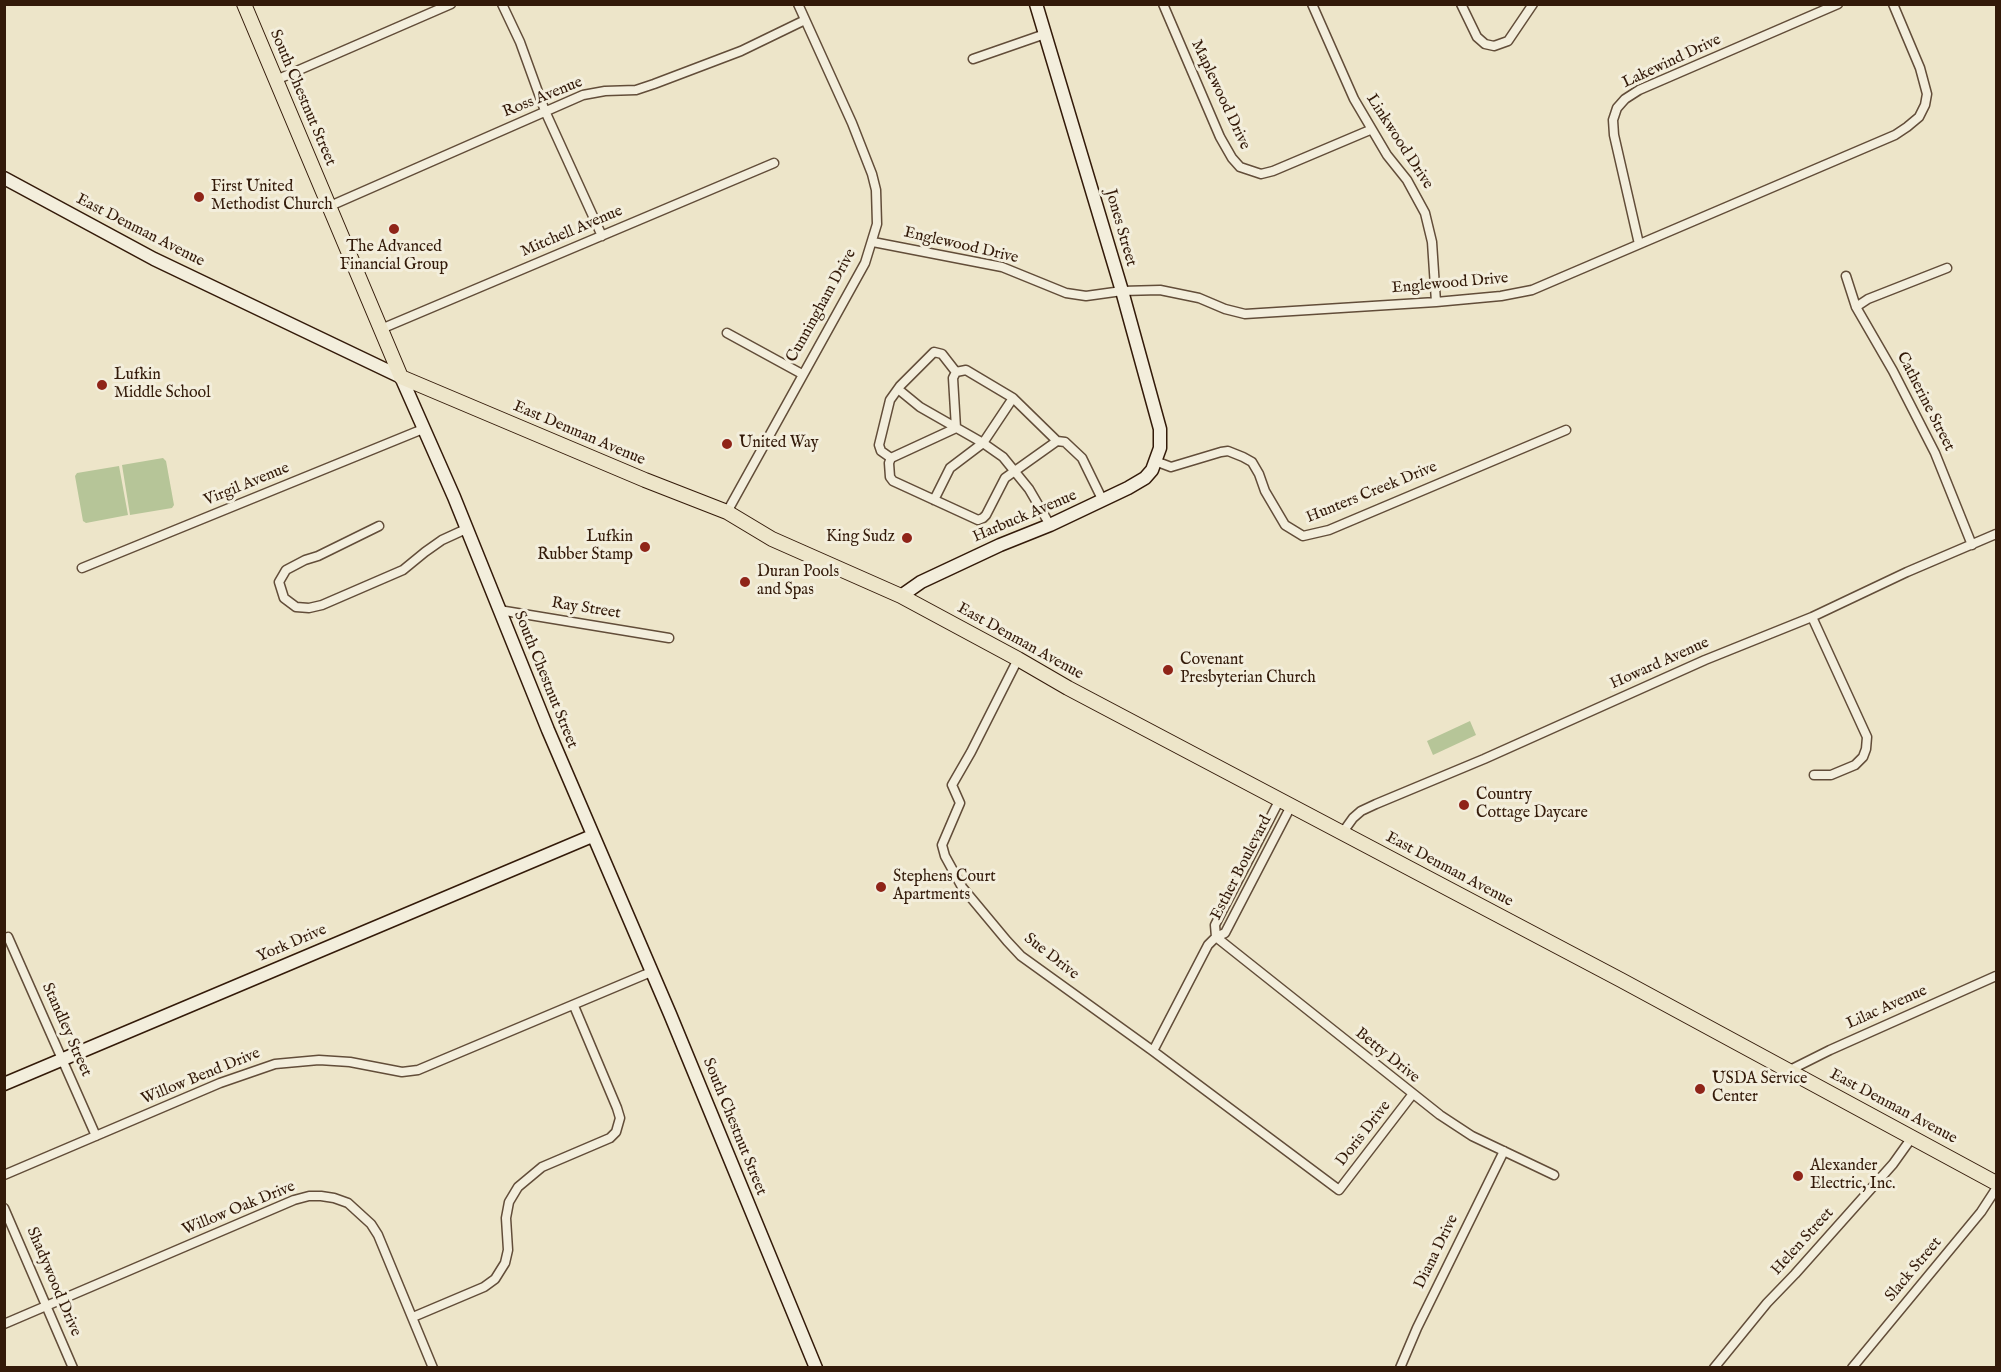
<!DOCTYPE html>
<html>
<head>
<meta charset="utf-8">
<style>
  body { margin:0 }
  #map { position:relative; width:2001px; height:1372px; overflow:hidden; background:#ede5c9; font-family:"IM FELL English",serif }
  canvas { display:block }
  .frame { position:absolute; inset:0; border:6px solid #331a09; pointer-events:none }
</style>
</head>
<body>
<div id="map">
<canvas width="2001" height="1372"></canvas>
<div class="frame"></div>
</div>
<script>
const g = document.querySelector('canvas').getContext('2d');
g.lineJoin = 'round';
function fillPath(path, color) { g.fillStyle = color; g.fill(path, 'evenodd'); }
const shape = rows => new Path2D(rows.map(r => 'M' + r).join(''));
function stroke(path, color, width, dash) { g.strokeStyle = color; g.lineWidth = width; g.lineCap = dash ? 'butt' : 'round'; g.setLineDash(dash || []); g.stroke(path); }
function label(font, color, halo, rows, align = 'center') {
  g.font = font + ' "IM FELL English",serif'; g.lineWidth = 6; g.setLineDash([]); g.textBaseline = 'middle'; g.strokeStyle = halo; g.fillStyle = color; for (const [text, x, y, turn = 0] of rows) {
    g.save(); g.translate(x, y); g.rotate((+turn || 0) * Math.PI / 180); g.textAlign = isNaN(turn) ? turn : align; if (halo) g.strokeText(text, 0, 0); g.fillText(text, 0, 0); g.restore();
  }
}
const green = shape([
  [163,458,166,461,174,505,172,508,130,515,122,465],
  [119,466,128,515,86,523,83,521,75,476,77,473],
  [1470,721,1476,735,1433,755,1427,741]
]);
const street = shape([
  [502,4,520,42,545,111,602,236],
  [1163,4,1220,137,1232,158,1240,167,1261,174,1273,171,1370,130],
  [1312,4,1354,99,1387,155,1407,180,1425,213,1432,242,1436,302],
  [1461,4,1477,37,1485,44,1494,46,1508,41,1533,4],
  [973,59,1045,34],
  [276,80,451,4],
  [330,206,583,95,605,91,636,90,654,84,741,51,805,20],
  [873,242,1002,267,1066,293,1086,296,1122,291,1160,290,1199,298,1225,309,1245,314,1436,302,1501,296,1532,290,1895,135,1907,127,1919,117,1925,105,1927,94,1920,68,1893,4],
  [1639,244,1614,135,1613,120,1617,108,1625,99,1639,90,1838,4],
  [1846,276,1856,307,1893,371,1935,453,1972,545],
  [1856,307,1868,299,1947,268],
  [381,329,774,163],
  [727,333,802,374],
  [956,372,966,370,1013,398],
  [898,389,920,407,983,443,1003,457,1029,489,1050,525],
  [956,428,953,378,956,372,942,354,934,352,900,386,890,400,879,445,881,451,891,458,889,463,890,477,893,481,978,520,983,518,986,515,1005,478,1057,441,1065,442,1082,458,1103,501],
  [891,458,956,428],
  [1155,461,1171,467,1221,452,1228,451,1243,457,1252,462,1259,474,1265,491,1285,525,1303,536,1329,530,1566,430],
  [934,500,950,468,983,443,1013,398,1057,441],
  [727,512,865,263,877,224,876,190,872,174,852,123,798,4],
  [379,526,318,556,305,560,286,570,279,582,284,598,296,607,309,608,322,605,403,570,425,552,442,540,466,529],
  [82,568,423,429],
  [499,610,669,638],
  [1812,617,1867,737,1866,749,1863,757,1855,765,1831,775,1814,775],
  [1018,659,971,752,952,785,960,803,942,845,945,856,962,887,1007,941,1021,956,1153,1051,1339,1190,1412,1095],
  [1343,832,1353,818,1361,811,1376,804,1484,759,1705,660,1812,617,1907,572,1996,534],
  [8,937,96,1136],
  [1216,937,1440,1115,1472,1136,1554,1175],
  [1216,937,1215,925,1279,801],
  [1153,1051,1208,945,1216,937,1225,933,1291,806],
  [1790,1070,1830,1050,1996,976],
  [4,1175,220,1083,275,1064,319,1060,350,1062,402,1072,418,1070,651,972],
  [4,1208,73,1368],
  [413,1317,484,1287,495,1279,505,1263,508,1250,506,1218,509,1202,518,1187,542,1167,610,1138,616,1132,620,1118,617,1108,574,1006],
  [4,1324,294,1200,309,1196,321,1196,334,1198,348,1203,371,1224,378,1235,433,1368],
  [1400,1368,1417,1328,1504,1151],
  [1714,1368,1767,1303,1795,1274,1893,1164,1913,1136],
  [1852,1368,1981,1212,1996,1189]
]);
const secondary = shape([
  [4,178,154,259,401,377,454,497,548,730,670,1014,816,1368],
  [901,596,921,582,1000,545,1050,525,1128,488,1145,478,1152,470,1160,448,1160,429,1122,291,1036,4],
  [4,1084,592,836]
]);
const primary = shape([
  [244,4,401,377,645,480,727,512,772,539,901,596,1018,659,1068,688,1621,980,1996,1183]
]);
const markers = [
  [199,197,6,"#8f2418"],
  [394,229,6,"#8f2418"],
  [102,385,6,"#8f2418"],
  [727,444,6,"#8f2418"],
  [907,538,6,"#8f2418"],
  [645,547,6,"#8f2418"],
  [745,582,6,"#8f2418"],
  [1168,670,6,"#8f2418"],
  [1464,805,6,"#8f2418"],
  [881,887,6,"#8f2418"],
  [1700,1089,6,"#8f2418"],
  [1798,1176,6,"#8f2418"]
];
const streetNames = [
  ["Lakewind Drive",1672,62,-25],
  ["Maplewood Drive",1220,95,65],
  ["South Chestnut Street",302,98,67],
  ["Ross Avenue",543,98,-22],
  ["Linkwood Drive",1399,142,57],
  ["Jones Street",1120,228,74],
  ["East Denman Avenue",140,231,27],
  ["Mitchell Avenue",572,232,-23],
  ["Englewood Drive",961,246,13],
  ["Englewood Drive",1450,284,-5],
  ["Cunningham Drive",822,306,-61],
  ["Catherine Street",1925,402,63],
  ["East Denman Avenue",579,434,23],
  ["Virgil Avenue",247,485,-22],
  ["Hunters Creek Drive",1372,493,-22],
  ["Harbuck Avenue",1025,517,-23],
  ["Ray Street",586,609,9],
  ["East Denman Avenue",1020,642,29],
  ["Howard Avenue",1660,664,-24],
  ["South Chestnut Street",545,680,68],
  ["Esther Boulevard",1242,868,-63],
  ["East Denman Avenue",1449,870,28],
  ["York Drive",292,944,-23],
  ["Sue Drive",1051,957,38],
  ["Lilac Avenue",1887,1008,-24],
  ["Standley Street",66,1030,66],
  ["Betty Drive",1387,1056,39],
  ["Willow Bend Drive",201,1077,-22],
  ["East Denman Avenue",1893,1107,28],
  ["South Chestnut Street",734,1127,68],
  ["Doris Drive",1364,1134,-52],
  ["Willow Oak Drive",239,1209,-22],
  ["Helen Street",1803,1242,-48],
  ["Diana Drive",1437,1252,-64],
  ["Slack Street",1914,1270,-50],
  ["Shadywood Drive",53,1282,67]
];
const poiNames = [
  ["First United",211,188],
  ["Methodist Church",211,206],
  ["The Advanced",394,248,"center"],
  ["Financial Group",394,266,"center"],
  ["Lufkin",114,376],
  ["Middle School",114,394],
  ["United Way",739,444],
  ["Lufkin",633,538,"right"],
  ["Rubber Stamp",633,556,"right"],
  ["King Sudz",895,538,"right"],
  ["Duran Pools",757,573],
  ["and Spas",757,591],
  ["Covenant",1180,661],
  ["Presbyterian Church",1180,679],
  ["Country",1476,796],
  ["Cottage Daycare",1476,814],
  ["Stephens Court",893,878],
  ["Apartments",893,896],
  ["USDA Service",1712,1080],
  ["Center",1712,1098],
  ["Alexander",1810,1167],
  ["Electric, Inc.",1810,1185]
];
fillPath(green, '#b6c598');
stroke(street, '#624d39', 11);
stroke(secondary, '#331a09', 15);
stroke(primary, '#331a09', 16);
stroke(street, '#f3eedc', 8);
stroke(secondary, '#f3eedc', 12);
stroke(primary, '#ede5c9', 14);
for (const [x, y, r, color] of markers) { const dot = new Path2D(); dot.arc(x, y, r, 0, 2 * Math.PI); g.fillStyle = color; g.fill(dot); stroke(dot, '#f3eedc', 2); }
label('16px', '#331a09', '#f3eedc', streetNames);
label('16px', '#331a09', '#f3eedc', poiNames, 'left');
</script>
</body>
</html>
